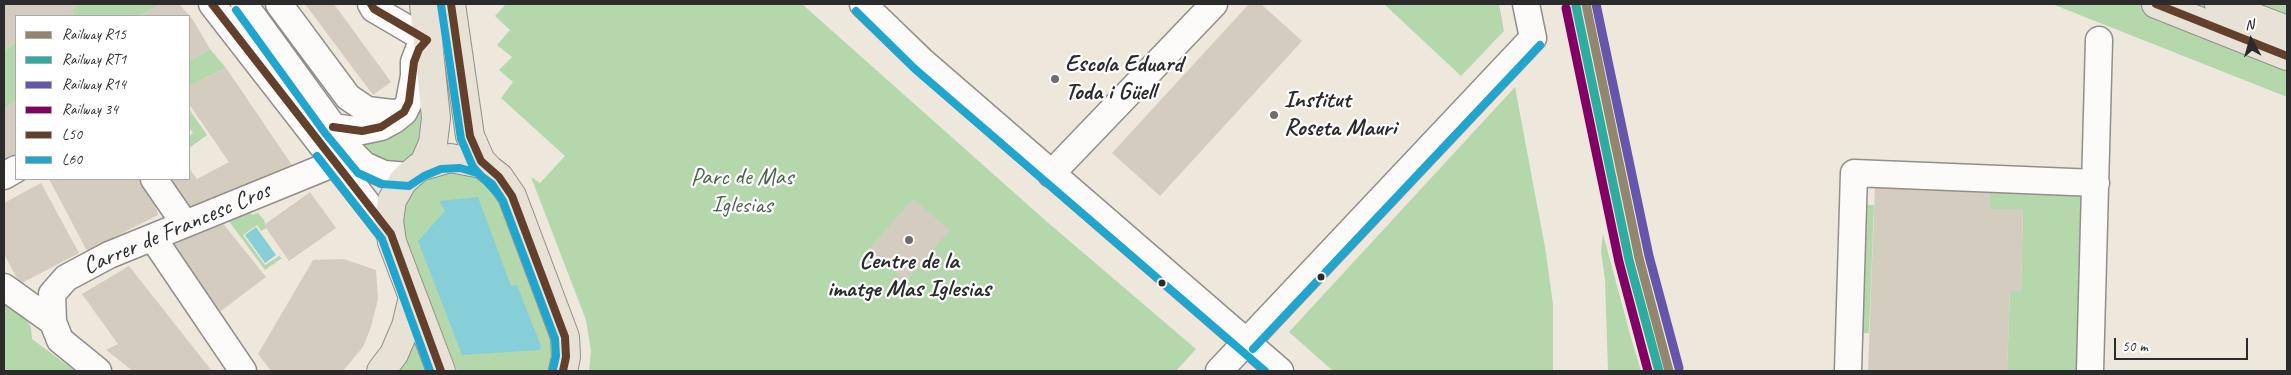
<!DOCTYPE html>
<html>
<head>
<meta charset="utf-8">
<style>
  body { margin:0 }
  #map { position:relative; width:2291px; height:375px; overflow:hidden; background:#ede7dc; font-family:Caveat,sans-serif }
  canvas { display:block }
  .frame { position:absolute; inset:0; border:5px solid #2b2b2b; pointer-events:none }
  .legend { position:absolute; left:15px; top:15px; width:175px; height:165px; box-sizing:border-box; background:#fff; border:1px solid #aaa; margin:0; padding:6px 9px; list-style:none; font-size:15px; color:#2b2b2b }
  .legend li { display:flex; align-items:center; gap:10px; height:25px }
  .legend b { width:25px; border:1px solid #aaa }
  .north { position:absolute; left:2226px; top:15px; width:50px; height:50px; -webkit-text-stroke:4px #fff; paint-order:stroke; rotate:354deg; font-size:14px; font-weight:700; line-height:20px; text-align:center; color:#2b2b2b }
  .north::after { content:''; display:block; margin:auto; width:18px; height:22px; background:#2b2b2b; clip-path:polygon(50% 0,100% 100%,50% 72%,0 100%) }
  .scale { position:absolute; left:2114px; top:338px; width:134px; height:22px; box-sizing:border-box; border:2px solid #2b2b2b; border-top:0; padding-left:6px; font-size:15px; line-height:18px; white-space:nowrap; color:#2b2b2b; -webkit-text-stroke:4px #fff; paint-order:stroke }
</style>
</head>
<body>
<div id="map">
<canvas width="2291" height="375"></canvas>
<div class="frame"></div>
<ul class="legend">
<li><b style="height:6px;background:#93866e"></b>Railway R15</li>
<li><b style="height:6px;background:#2dac9f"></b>Railway RT1</li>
<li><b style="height:6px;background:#6556ac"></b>Railway R14</li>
<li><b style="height:6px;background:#830065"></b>Railway 34</li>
<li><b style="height:6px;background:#63402c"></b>L50</li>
<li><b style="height:6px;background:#1fa5ce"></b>L60</li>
</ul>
<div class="north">N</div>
<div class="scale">50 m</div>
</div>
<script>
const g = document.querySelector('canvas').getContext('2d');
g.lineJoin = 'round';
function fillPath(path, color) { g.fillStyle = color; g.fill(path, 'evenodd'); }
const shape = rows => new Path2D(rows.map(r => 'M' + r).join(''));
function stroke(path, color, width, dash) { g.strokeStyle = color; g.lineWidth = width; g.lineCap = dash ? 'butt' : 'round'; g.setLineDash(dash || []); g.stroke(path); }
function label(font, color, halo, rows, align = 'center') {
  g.font = font + ' Caveat,sans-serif'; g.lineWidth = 4.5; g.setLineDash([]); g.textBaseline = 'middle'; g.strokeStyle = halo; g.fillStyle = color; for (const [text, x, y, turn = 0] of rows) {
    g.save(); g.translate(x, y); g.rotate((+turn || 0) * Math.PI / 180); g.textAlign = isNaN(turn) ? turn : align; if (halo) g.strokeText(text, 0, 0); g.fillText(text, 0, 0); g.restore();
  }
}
const green = shape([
  [81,4,161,4,140,16,75,16,71,9],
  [506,4,802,4,1046,221,1196,349,1176,371,589,371,591,351,586,320,531,177,540,183,565,156,501,98,513,82,499,70,512,57,497,45,510,30,495,16],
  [1384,4,1499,4,1504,31,1461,76],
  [2052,4,2287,4,2287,97],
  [16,42,16,102,4,108,4,50],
  [210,49,226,68,189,86,189,61],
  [1515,87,1546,253,1553,305,1553,371,1333,371,1289,332],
  [422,90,422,144,408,162,398,165,369,154,357,138],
  [189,109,207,135,189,148,189,136,193,133,189,127],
  [461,172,476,178,490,188,499,202,551,341,552,357,548,371,457,371,405,236,403,219,406,203,415,189,428,178,444,173],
  [1990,190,2088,193,2081,371,2007,370,2010,291,2021,291,2023,210,1990,209],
  [1862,205,1874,205,1869,333,1858,333],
  [249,211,252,215,258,213,264,220,266,228,261,231,257,225,243,235,265,265,279,256,282,258,265,270,228,220],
  [1603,234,1630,334,1641,371,1608,371,1605,280,1601,251],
  [4,294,14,302,31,327,32,339,75,371,4,371],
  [413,339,426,371,393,371]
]);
const water = shape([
  [478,197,511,286,517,285,541,346,540,350,462,355,418,241,445,211,439,201],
  [256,227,276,255,265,263,245,235]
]);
const building = shape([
  [4,4,81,4,71,9,75,16,16,16,16,42,4,50],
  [161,4,179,4,193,20,210,49,189,61,189,16,140,16],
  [305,4,334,4,391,82,373,95],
  [1249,4,1261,4,1302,41,1160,196,1112,153],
  [226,68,292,165,193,210,169,179,189,179,189,168,197,179,229,162,189,104,189,86],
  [16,102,16,154,4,160,4,108],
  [49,179,140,179,155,203,158,215,87,251],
  [41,183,79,253,20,284,4,254,4,203],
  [1875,186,1990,190,1990,209,2023,209,2021,291,2010,291,2007,371,1868,371],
  [310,192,336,228,289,261,264,225],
  [913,199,950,230,906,281,868,250],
  [221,221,266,277,217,314,174,245],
  [344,259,376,270,378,299,371,327,363,347,343,371,271,371,258,354,313,260],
  [129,266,212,371,133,371,106,350,118,344,82,294]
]);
const minor = shape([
  [212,4,391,234],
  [244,4,353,154,364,165,384,174,409,176],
  [279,4,348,97,367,110,392,113,404,112],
  [863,4,922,61,1280,371],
  [333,127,362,131,381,127,394,120,404,112,409,102,414,76,414,62,419,49,427,40,374,9,371,4],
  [1051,174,1214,4],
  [4,176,16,169],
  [154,179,185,224],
  [153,238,243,371],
  [4,287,53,322,60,340,98,371],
  [53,322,52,294,66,278,109,255,335,163],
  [1219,371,1533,38,1526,4],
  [1848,371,1854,173,2096,183],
  [2090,371,2099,40]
]);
const major = shape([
  [451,4,470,136,481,161,487,167],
  [2156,4,2287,56],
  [2219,4,2287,30],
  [423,166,433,143,436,118,424,4],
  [381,371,394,354,406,326,413,297],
  [441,371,392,242,389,221,392,200,403,181,419,167,450,158,482,164,499,177,512,196,565,337,566,357,563,371]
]);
const bus1 = shape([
  [212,4,391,234,441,371],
  [371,4,374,9,427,40],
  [451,4,470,136,481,161,499,177,512,196,565,337,566,357,563,371],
  [2156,4,2287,56],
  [333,127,362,131,381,127,404,112,409,102,414,62,419,49,427,40]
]);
const bus2 = shape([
  [441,5,461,139,473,167,500,196],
  [236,10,325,133,358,173,382,184,409,186,424,176,441,169,460,168,477,173,492,184,503,201,555,339,556,356,553,369],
  [856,11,915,69,1265,371],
  [317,156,382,239,430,371],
  [1253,349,1540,45]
]);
const rail1 = shape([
  [1586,4,1639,258,1669,371]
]);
const rail2 = shape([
  [1576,6,1629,260,1659,371]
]);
const rail3 = shape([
  [1596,4,1649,256,1679,368]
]);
const rail4 = shape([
  [1566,8,1619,262,1648,371]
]);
const markers = [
  [1055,79,5,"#6f6d69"],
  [1274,115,5,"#6f6d69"],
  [909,240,5,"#6f6d69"],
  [1321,277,4.5,"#2b2b2b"],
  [1162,283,4.5,"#2b2b2b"]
];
const poiNames = [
  ["Escola Eduard",1065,65],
  ["Toda i Güell",1065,93],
  ["Institut",1284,101],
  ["Roseta Mauri",1284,129],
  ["Centre de la",909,262,"center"],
  ["imatge Mas Iglesias",909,290,"center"]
];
const parkNames = [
  ["Parc de Mas",742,178],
  ["Iglesias",742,206]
];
const streetNames = [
  ["Carrer de Francesc Cros",177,229,-23]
];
fillPath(green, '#b4d8ac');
fillPath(water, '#87cfd8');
fillPath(building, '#d5ccc0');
stroke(minor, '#928f8a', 29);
stroke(major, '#928f8a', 30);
stroke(minor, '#fcfbfa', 26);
stroke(major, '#e8e2d6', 28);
stroke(bus1, '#63402c', 8);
stroke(bus2, '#1fa5ce', 8);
stroke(rail1, '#93866e', 9);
stroke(rail2, '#2dac9f', 9);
stroke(rail3, '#6556ac', 9);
stroke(rail4, '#830065', 9);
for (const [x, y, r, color] of markers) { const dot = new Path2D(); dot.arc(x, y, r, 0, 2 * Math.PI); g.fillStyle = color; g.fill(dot); stroke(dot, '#fff', 2); }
label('bold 24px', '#2b2b2b', '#fff', poiNames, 'left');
label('24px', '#4a634a', '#fff', parkNames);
label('24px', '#2b2b2b', '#fff', streetNames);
</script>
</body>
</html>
